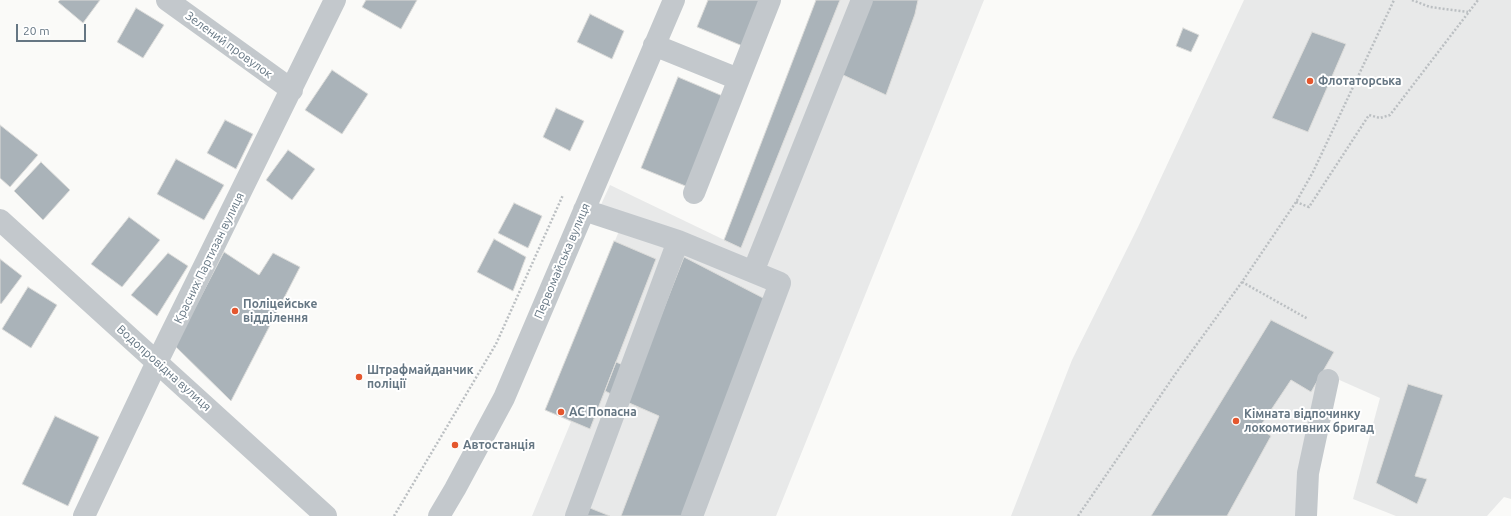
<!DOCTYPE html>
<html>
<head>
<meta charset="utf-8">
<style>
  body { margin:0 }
  #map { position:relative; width:1511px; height:516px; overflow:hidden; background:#fafaf8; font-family:Ubuntu,sans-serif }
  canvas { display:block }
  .scale { position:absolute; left:16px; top:24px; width:70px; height:18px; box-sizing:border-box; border:2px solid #657683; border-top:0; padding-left:5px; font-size:12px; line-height:14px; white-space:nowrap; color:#657683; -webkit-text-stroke:3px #fff; paint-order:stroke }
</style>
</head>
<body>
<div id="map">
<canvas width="1511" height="516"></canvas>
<div class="scale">20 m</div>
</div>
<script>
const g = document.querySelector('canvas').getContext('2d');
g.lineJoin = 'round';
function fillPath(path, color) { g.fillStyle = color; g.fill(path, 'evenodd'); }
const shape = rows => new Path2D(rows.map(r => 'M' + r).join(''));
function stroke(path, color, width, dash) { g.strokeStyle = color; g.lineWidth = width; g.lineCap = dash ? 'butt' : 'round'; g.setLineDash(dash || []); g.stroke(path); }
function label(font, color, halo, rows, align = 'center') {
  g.font = font + ' Ubuntu,sans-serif'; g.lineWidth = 4; g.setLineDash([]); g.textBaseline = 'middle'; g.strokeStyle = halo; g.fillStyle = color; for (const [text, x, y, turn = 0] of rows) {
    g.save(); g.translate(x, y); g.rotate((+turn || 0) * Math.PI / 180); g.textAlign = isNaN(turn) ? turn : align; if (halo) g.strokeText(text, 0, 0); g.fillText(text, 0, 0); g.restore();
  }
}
const built = shape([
  [840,0,984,0,776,516,532,516,571,422,545,410,619,231,594,220,610,185,741,248],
  [1244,0,1511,0,1511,499,1504,497,1487,516,1396,516,1353,499,1380,398,1326,374,1296,516,1011,516,1072,360,1138,227]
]);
const building = shape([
  [60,0,100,0,83,23,58,2,60,0],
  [366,0,417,0,401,29,362,7,366,0],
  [708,0,765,0,745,47,697,27,708,0],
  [816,0,840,0,741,248,724,240,816,0],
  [870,0,918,0,915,14,886,95,841,74,870,0],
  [136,8,164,25,143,58,117,42,136,8],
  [590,14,624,31,612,59,577,42,590,14],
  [1183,28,1199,35,1191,52,1176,46,1183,28],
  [1312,32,1346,44,1308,132,1272,118,1312,32],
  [332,70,368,94,342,134,305,110,332,70],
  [678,77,725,97,688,187,641,168,678,77],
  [556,108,584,121,570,151,543,137,556,108],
  [225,120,253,134,236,169,207,153,225,120],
  [0,125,38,155,10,187,0,178,0,125],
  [288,150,315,169,292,200,266,180,288,150],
  [176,159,224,185,204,220,157,194,176,159],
  [41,162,70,190,43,220,14,191,41,162],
  [514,203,542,216,528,248,498,233,514,203],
  [129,217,160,240,122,287,91,264,129,217],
  [494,239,526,257,513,291,477,272,494,239],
  [614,241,656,259,590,429,545,410,614,241],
  [224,252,259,275,273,253,300,267,231,401,175,346,224,252],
  [168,253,188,266,157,316,131,295,168,253],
  [684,257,767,300,684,516,621,516,659,416,627,402,684,257],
  [0,259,22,276,1,304,0,303,0,259],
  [28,287,57,305,31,348,2,329,28,287],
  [1271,320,1334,352,1311,392,1291,380,1259,428,1271,436,1227,516,1151,516,1271,320],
  [616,362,639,372,627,402,605,391,616,362],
  [1408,384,1443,395,1415,476,1427,479,1417,504,1376,483,1408,384],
  [55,416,99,437,68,506,22,484,55,416],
  [590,508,610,516,586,516,590,508]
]);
const path = shape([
  [1412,0,1430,7,1468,12],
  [1296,202,1309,207,1369,115,1380,118,1390,115,1478,0],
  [1242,282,1308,319],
  [394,516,496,344,563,195],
  [1078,516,1176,373,1242,282,1296,202,1313,172,1394,0]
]);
const minor = shape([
  [167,0,292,90],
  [654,45,738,79],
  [694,193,770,0],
  [584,210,678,241,780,283,692,516],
  [0,220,326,516],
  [753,272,862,0],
  [84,516,157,362,335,0],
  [439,516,455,489,504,398,674,0],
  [576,516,678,241],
  [1306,516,1308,473,1328,380]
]);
const markers = [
  [1310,81,4,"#e4572e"],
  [235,311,4,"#e4572e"],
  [359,377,4,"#e4572e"],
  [561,412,4,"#e4572e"],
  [1236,421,4,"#e4572e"],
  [455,445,4,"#e4572e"]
];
const streetNames = [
  ["Зелений провулок",229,45,36],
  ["Красних Партизан вулиця",209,258,-64],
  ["Первомайська вулиця",562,261,-67],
  ["Водопровідна вулиця",164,368,42]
];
const poiNames = [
  ["Флотаторська",1318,81],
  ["Поліцейське",243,304],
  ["відділення",243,318],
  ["Штрафмайданчик",367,370],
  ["поліції",367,384],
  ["АС Попасна",569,412],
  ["Кімната відпочинку",1244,414],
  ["локомотивних бригад",1244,428],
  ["Автостанція",463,445]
];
fillPath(built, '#e8e9e9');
fillPath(building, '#aab3b9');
stroke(building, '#dcdcda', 1);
stroke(path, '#bbbfc2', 2.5, [2, 2]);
stroke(minor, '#c3c8cc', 22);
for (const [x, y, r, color] of markers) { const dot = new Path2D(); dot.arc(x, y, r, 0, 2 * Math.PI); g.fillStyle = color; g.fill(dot); stroke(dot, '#fff', 1.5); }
label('12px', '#657683', '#fff', streetNames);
label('bold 12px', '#657683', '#fff', poiNames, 'left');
</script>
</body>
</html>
